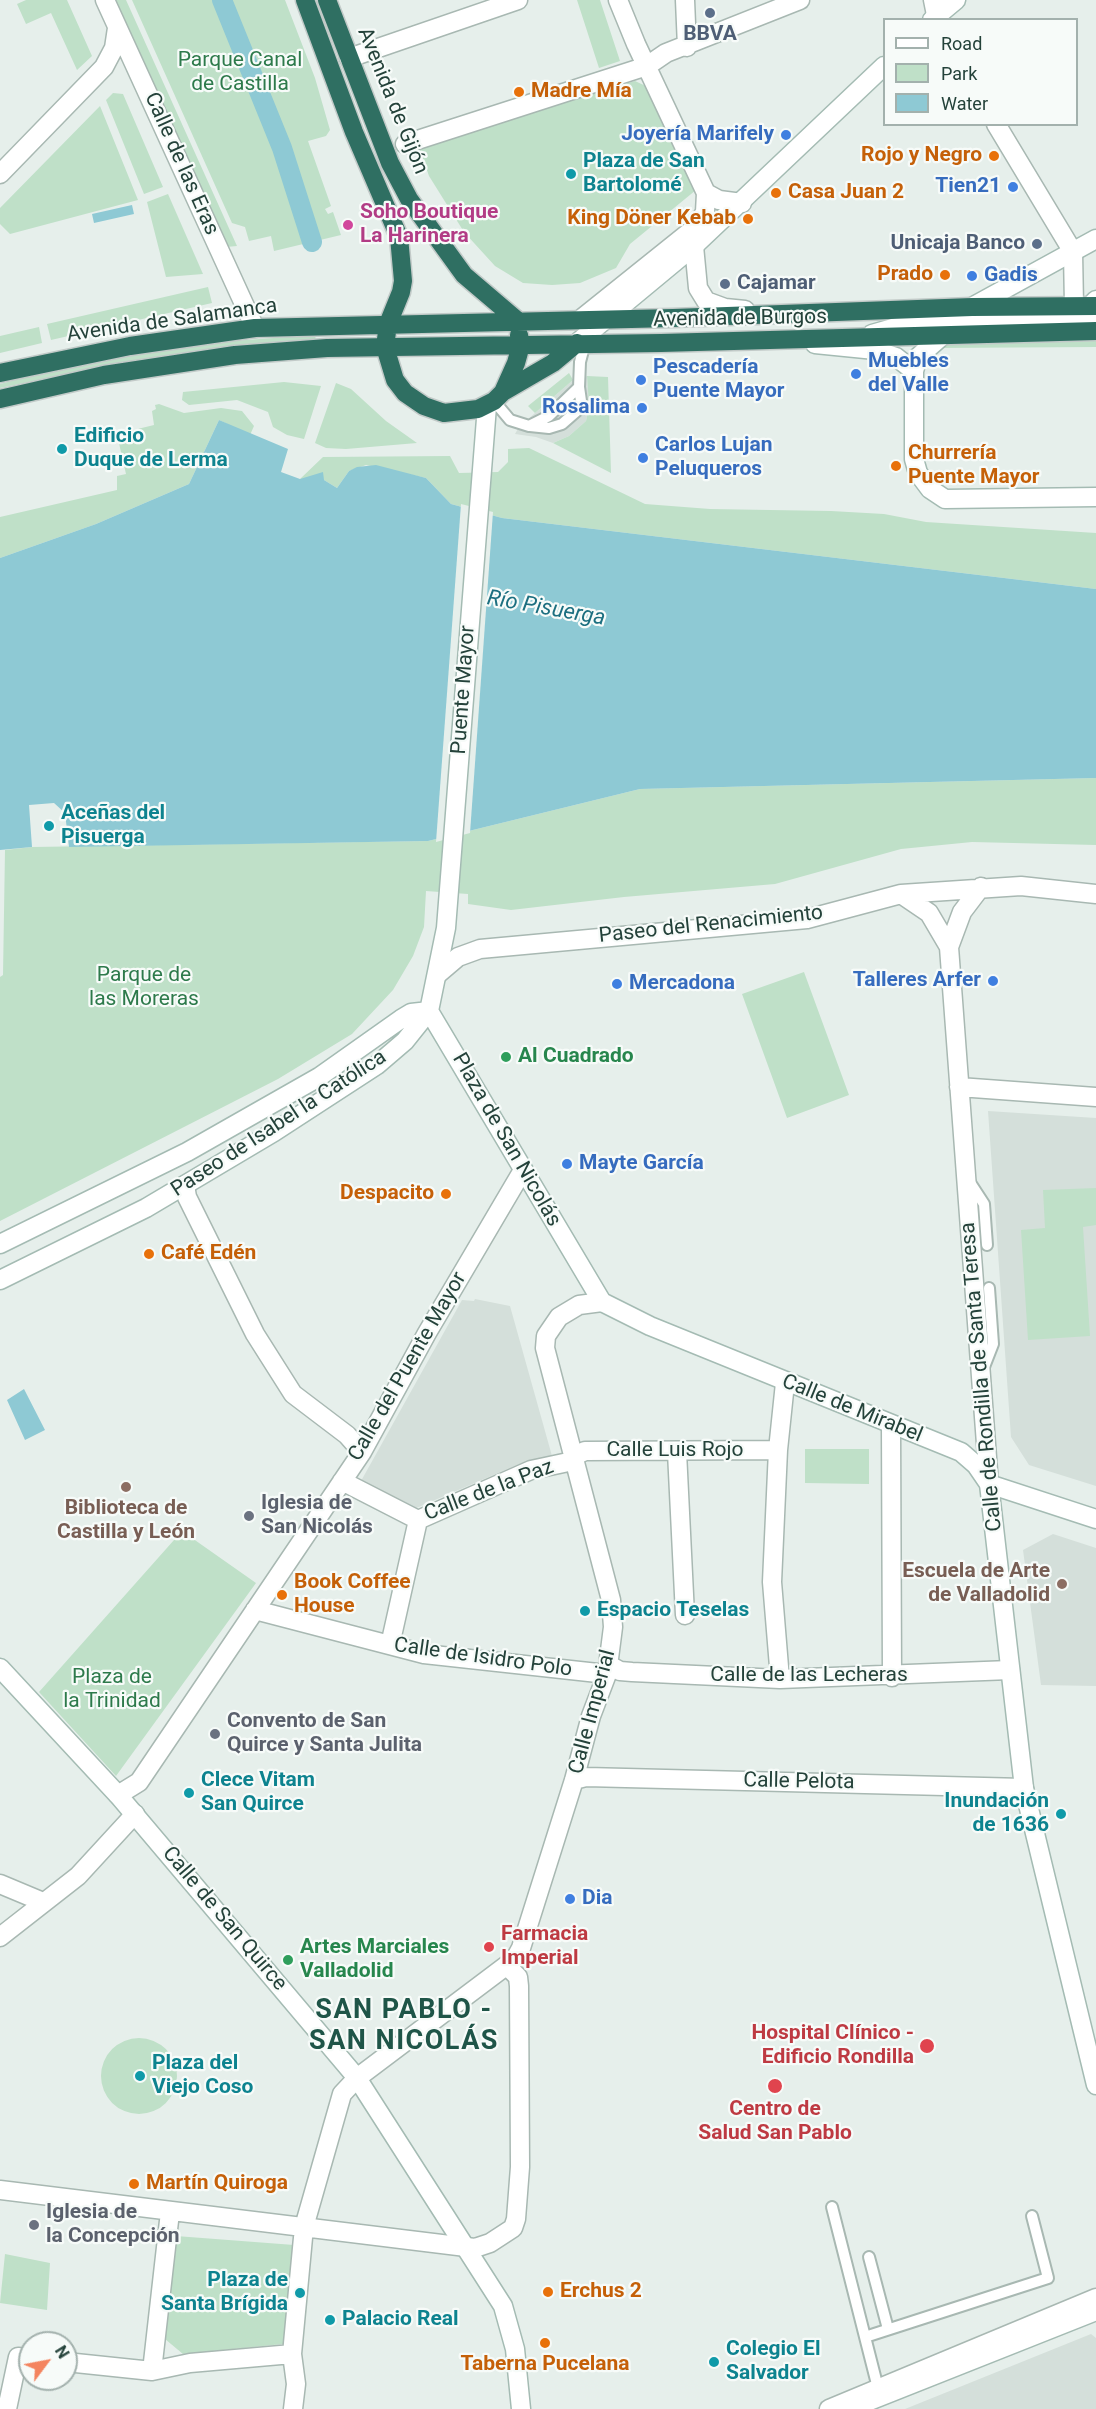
<!DOCTYPE html>
<html>
<head>
<meta charset="utf-8">
<style>
  body { margin:0 }
  #map { position:relative; width:1096px; height:2409px; overflow:hidden; background:#e6efeb; font-family:Roboto,sans-serif }
  canvas { display:block }
  .legend { position:absolute; left:883px; top:18px; width:195px; height:108px; box-sizing:border-box; background:#f7fbf9; border:2px solid #a3b1ad; margin:0; padding:8px 10px; list-style:none; font-size:18px; color:#24423a }
  .legend li { display:flex; align-items:center; gap:12px; height:30px }
  .legend b { width:30px; border:2px solid #a3b1ad }
  .north { position:absolute; left:18px; top:2331px; width:60px; height:60px; box-sizing:border-box; background:#f7fbf9; border:2px solid #a3b1ad; border-radius:50%; rotate:58deg; font-size:16px; font-weight:700; line-height:24px; text-align:center; color:#24423a }
  .north::after { content:''; display:block; margin:auto; width:21px; height:27px; background:#f4845f; clip-path:polygon(50% 0,100% 100%,50% 72%,0 100%) }
</style>
</head>
<body>
<div id="map">
<canvas width="1096" height="2409"></canvas>
<ul class="legend">
<li><b style="height:8px;background:#fff"></b>Road</li>
<li><b style="height:16px;background:#bfe0c8"></b>Park</li>
<li><b style="height:16px;background:#8ec9d4"></b>Water</li>
</ul>
<div class="north">N</div>
</div>
<script>
const g = document.querySelector('canvas').getContext('2d');
g.lineJoin = 'round';
function fillPath(path, color) { g.fillStyle = color; g.fill(path, 'evenodd'); }
const shape = rows => new Path2D(rows.map(r => 'M' + r).join(''));
function stroke(path, color, width, dash) { g.strokeStyle = color; g.lineWidth = width; g.lineCap = dash ? 'butt' : 'round'; g.setLineDash(dash || []); g.stroke(path); }
function label(font, color, halo, rows, align = 'center') {
  g.font = font + ' Roboto,sans-serif'; g.lineWidth = 4.5; g.setLineDash([]); g.textBaseline = 'middle'; g.strokeStyle = halo; g.fillStyle = color; for (const [text, x, y, turn = 0] of rows) {
    g.save(); g.translate(x, y); g.rotate((+turn || 0) * Math.PI / 180); g.textAlign = isNaN(turn) ? turn : align; if (halo) g.strokeText(text, 0, 0); g.fillText(text, 0, 0); g.restore();
  }
}
const built = shape([
  [587,376,589,406,586,421,569,436,553,443,536,437,515,434,519,427,573,380],
  [988,1111,1096,1118,1096,1486,1029,1465,1011,1437],
  [475,1299,510,1306,552,1456,519,1464,414,1509,361,1481,462,1300,474,1301],
  [1053,1534,1096,1548,1096,1686,1041,1685,1023,1550],
  [1091,2334,1096,2338,1096,2409,905,2409]
]);
const green = shape([
  [26,0,67,0,92,56,77,70,51,13,26,24,17,4],
  [114,0,126,0,237,246,226,247],
  [132,0,285,0,315,78,330,130,326,136,308,141,331,206,325,209,328,214,333,212,341,235,274,251,271,236,249,241,245,227,232,223],
  [577,0,600,0,620,61,599,68],
  [635,81,650,88,696,190,630,244,616,268,580,283,552,285,523,283,495,266,464,232,429,176,419,147],
  [113,93,123,94,163,187,144,194,106,100],
  [100,106,138,200,10,234,0,224,0,208],
  [168,194,203,274,166,277,147,202],
  [208,287,212,303,51,340,47,324],
  [39,327,42,343,0,353,0,336],
  [315,335,316,340,191,352,131,361,0,388,0,384,19,379,130,356,232,341],
  [1096,341,1096,347,935,348,943,342],
  [569,373,573,380,535,413,528,406],
  [587,376,608,377,611,473,553,443,569,436,586,421,589,406],
  [284,382,321,386,304,439,287,435,273,427,268,412,237,400,189,405,182,400,183,392],
  [336,383,351,389,386,421,417,443,346,449,326,448,315,443],
  [159,404,184,413,221,408,242,411,254,426,250,435,219,420,189,484,96,524,0,558,0,517,117,490,117,476,126,474,118,439,122,438,121,433,154,425,152,411,156,409,155,405],
  [529,448,645,504,710,509,831,511,884,514,926,522,1096,533,1096,589,502,518,451,504,426,478,366,465,349,471,337,488,324,480,300,479,323,457,450,456,459,473,498,472,508,462,508,449],
  [1096,778,1096,845,972,842,901,849,775,884,624,897,511,910,468,904,468,894,426,891,424,927,413,956,393,990,352,1034,278,1079,0,1221,0,977,3,975,5,850,32,847,428,841,640,789],
  [804,972,849,1095,787,1118,742,994],
  [1096,1188,1096,1225,1083,1227,1090,1336,1028,1340,1021,1230,1045,1228,1043,1190],
  [805,1449,869,1449,869,1484,805,1483],
  [182,1531,256,1583,116,1776,39,1692],
  '101 2076a38 38 0 1 1 76 0a38 38 0 1 1-76 0Z',
  [176,2236,294,2245,283,2344,183,2354,165,2339],
  [5,2254,50,2263,47,2310,0,2303]
]);
const water = shape([
  [132,205,134,214,94,223,92,214],
  [219,420,288,449,281,472,300,479,323,472,324,480,337,488,349,471,357,467,376,465,426,478,451,504,502,518,1096,589,1096,778,640,789,428,841,69,847,65,813,54,803,29,805,32,847,0,850,0,558,96,524,189,484],
  [24,1389,45,1430,25,1440,7,1400]
]);
const pier = shape([
  [461,504,493,512,470,833,436,842]
]);
const canal = shape([
  [222,0,282,148,312,242]
]);
const lane = shape([
  [494,401,510,420,529,426,549,416,579,387,580,362,585,343],
  [530,426,549,428,562,424,578,410,581,401,579,387],
  [969,1181,984,1204,987,1245],
  [984,1367,993,1344,989,1288],
  [832,2207,879,2392],
  [869,2257,888,2329],
  [865,2337,1048,2278,1032,2216]
]);
const street = shape([
  [105,0,255,328],
  [618,0,636,44,706,193],
  [685,0,687,47],
  [933,0,937,20],
  [349,58,518,0],
  [996,124,1073,252,1074,306,1096,328],
  [405,144,647,66,666,53,800,0],
  [0,174,104,67,114,48,117,28],
  [706,193,719,200,742,203],
  [694,246,698,288,706,301,725,308,745,310],
  [581,319,697,226,705,212,706,193],
  [981,887,962,912,949,947,989,1484],
  [901,894,929,913,949,947],
  [438,974,458,957,480,949,807,919,901,894,1021,886,1096,894],
  [959,1087,1096,1097],
  [185,1185,187,1197,255,1334,293,1394,347,1435,362,1452],
  [891,1426,892,1677],
  [677,1452,685,1615],
  [572,1457,585,1451,778,1450],
  [342,1481,418,1520],
  [418,1520,531,1470,573,1461],
  [255,1610,424,1654,607,1674],
  [390,1645,418,1520],
  [609,1665,620,1671,632,1672,780,1679,1010,1670],
  [780,1679,772,1582,778,1450,785,1383],
  [574,1780,586,1777,1024,1788],
  [118,1795,139,1782,362,1452,427,1333,523,1170],
  [0,1884,43,1902],
  [0,1937,78,1876,135,1814],
  [0,2190,466,2247,475,2248,490,2243,513,2228,516,2219,520,2167,519,1986,518,1977,507,1966],
  [66,2362,152,2371,190,2363,292,2354],
  [152,2371,170,2212],
  [7,2409,18,2357,30,2358],
  [293,2409,296,2384,292,2354,304,2227,342,2094,357,2078,515,1959,521,1948,574,1780,591,1716,607,1674,613,1627,611,1600,545,1348,546,1336,559,1317,579,1305,602,1302],
  [829,2409,1096,2298]
]);
const secondary = shape([
  [932,20,956,0],
  [972,307,1096,239],
  [872,334,900,326,952,320,1078,319,1096,300],
  [942,336,918,357,914,371,914,459,918,473,930,489,945,499,1096,497],
  [577,343,694,246,884,66],
  [815,344,875,350,896,357,914,371],
  [429,1011,602,1302,650,1326,961,1452,976,1465,989,1484,1096,1519],
  [0,1244,187,1152,319,1077,401,1019,411,1013,429,1011],
  [0,1280,146,1208,274,1132,377,1065,405,1041,429,1011,446,928,487,406],
  [989,1484,1024,1788,1096,2085],
  [0,1668,118,1795,357,2078,503,2306,515,2349,521,2409],
  [849,2409,1096,2311]
]);
const highway = shape([
  [305,0,354,132,399,237,403,281,401,292,388,324,385,347,395,380,405,393,424,406,444,413,478,409,494,401,503,392,516,363,521,345,519,335],
  [327,0,390,163,409,199,464,275,518,321],
  [0,373,130,346,255,328,673,318,972,307,1096,306],
  [503,392,553,363,577,343],
  [0,399,104,375,235,355,327,348,661,343,1096,331]
]);
const markers = [
  [710,13,6,"#5c6f8a"],
  [519,92,6,"#e8710a"],
  [786,135,6,"#3f7fe0"],
  [994,156,6,"#e8710a"],
  [571,174,6,"#0f9aa8"],
  [1013,187,6,"#3f7fe0"],
  [776,193,6,"#e8710a"],
  [748,219,6,"#e8710a"],
  [348,225,6,"#d1479c"],
  [1037,244,6,"#5c6f8a"],
  [945,275,6,"#e8710a"],
  [972,276,6,"#3f7fe0"],
  [725,284,6,"#5c6f8a"],
  [856,374,6,"#3f7fe0"],
  [641,380,6,"#3f7fe0"],
  [642,408,6,"#3f7fe0"],
  [62,449,6,"#0f9aa8"],
  [643,458,6,"#3f7fe0"],
  [896,466,6,"#e8710a"],
  [49,826,6,"#0f9aa8"],
  [993,981,6,"#3f7fe0"],
  [617,984,6,"#3f7fe0"],
  [506,1057,6,"#2e9e5b"],
  [567,1164,6,"#3f7fe0"],
  [446,1194,6,"#e8710a"],
  [149,1254,6,"#e8710a"],
  [126,1487,6,"#8d6e63"],
  [249,1516,6,"#6b7280"],
  [1062,1584,6,"#8d6e63"],
  [282,1595,6,"#e8710a"],
  [585,1611,6,"#0f9aa8"],
  [215,1734,6,"#6b7280"],
  [189,1793,6,"#0f9aa8"],
  [1061,1814,6,"#0f9aa8"],
  [570,1899,6,"#3f7fe0"],
  [489,1947,6,"#e0444e"],
  [288,1960,6,"#2e9e5b"],
  [927,2046,8,"#e0444e"],
  [140,2076,6,"#0f9aa8"],
  [775,2086,8,"#e0444e"],
  [134,2184,6,"#e8710a"],
  [34,2225,6,"#6b7280"],
  [548,2292,6,"#e8710a"],
  [300,2293,6,"#0f9aa8"],
  [330,2320,6,"#0f9aa8"],
  [545,2343,6,"#e8710a"],
  [714,2362,6,"#0f9aa8"]
];
const serviceNames = [
  ["BBVA",710,35],
  ["Unicaja Banco",1025,244,"right"],
  ["Cajamar",737,284,"left"]
];
const parkNames = [
  ["Parque Canal",240,61],
  ["de Castilla",240,85],
  ["Parque de",144,976],
  ["las Moreras",144,1000],
  ["Plaza de",112,1678],
  ["la Trinidad",112,1702]
];
const foodNames = [
  ["Madre Mía",531,92],
  ["Rojo y Negro",982,156,"right"],
  ["Casa Juan 2",788,193],
  ["King Döner Kebab",736,219,"right"],
  ["Prado",933,275,"right"],
  ["Churrería",908,454],
  ["Puente Mayor",908,478],
  ["Despacito",434,1194,"right"],
  ["Café Edén",161,1254],
  ["Book Coffee",294,1583],
  ["House",294,1607],
  ["Martín Quiroga",146,2184],
  ["Erchus 2",560,2292],
  ["Taberna Pucelana",545,2365,"center"]
];
const streetNames = [
  ["Avenida de Gijón",392,101,68],
  ["Calle de las Eras",181,164,66],
  ["Avenida de Burgos",740,319,-1],
  ["Avenida de Salamanca",172,321,-8],
  ["Puente Mayor",464,690,-86],
  ["Paseo del Renacimiento",711,925,-6],
  ["Paseo de Isabel la Católica",279,1124,-33],
  ["Plaza de San Nicolás",506,1140,60],
  ["Calle del Puente Mayor",408,1367,-60],
  ["Calle de Rondilla de Santa Teresa",982,1377,-95],
  ["Calle de Mirabel",852,1409,22],
  ["Calle Luis Rojo",675,1451],
  ["Calle de la Paz",489,1491,-21],
  ["Calle de Isidro Polo",483,1658,8],
  ["Calle de las Lecheras",809,1676],
  ["Calle Imperial",593,1712,-75],
  ["Calle Pelota",799,1782,1],
  ["Calle de San Quirce",224,1919,50]
];
const shopNames = [
  ["Joyería Marifely",774,135,"right"],
  ["Tien21",1001,187,"right"],
  ["Gadis",984,276],
  ["Muebles",868,362],
  ["del Valle",868,386],
  ["Pescadería",653,368],
  ["Puente Mayor",653,392],
  ["Rosalima",630,408,"right"],
  ["Carlos Lujan",655,446],
  ["Peluqueros",655,470],
  ["Talleres Arfer",981,981,"right"],
  ["Mercadona",629,984],
  ["Mayte García",579,1164],
  ["Dia",582,1899]
];
const cultureNames = [
  ["Plaza de San",583,162],
  ["Bartolomé",583,186],
  ["Edificio",74,437],
  ["Duque de Lerma",74,461],
  ["Aceñas del",61,814],
  ["Pisuerga",61,838],
  ["Espacio Teselas",597,1611],
  ["Clece Vitam",201,1781],
  ["San Quirce",201,1805],
  ["Inundación",1049,1802,"right"],
  ["de 1636",1049,1826,"right"],
  ["Plaza del",152,2064],
  ["Viejo Coso",152,2088],
  ["Plaza de",288,2281,"right"],
  ["Santa Brígida",288,2305,"right"],
  ["Palacio Real",342,2320],
  ["Colegio El",726,2350],
  ["Salvador",726,2374]
];
const hotelNames = [
  ["Soho Boutique",360,213],
  ["La Harinera",360,237]
];
const leisureNames = [
  ["Al Cuadrado",518,1057],
  ["Artes Marciales",300,1948],
  ["Valladolid",300,1972]
];
const worshipNames = [
  ["Iglesia de",261,1504],
  ["San Nicolás",261,1528],
  ["Convento de San",227,1722],
  ["Quirce y Santa Julita",227,1746],
  ["Iglesia de",46,2213],
  ["la Concepción",46,2237]
];
const educationNames = [
  ["Biblioteca de",126,1509],
  ["Castilla y León",126,1533],
  ["Escuela de Arte",1050,1572,"right"],
  ["de Valladolid",1050,1596,"right"]
];
const healthNames = [
  ["Farmacia",501,1935],
  ["Imperial",501,1959],
  ["Hospital Clínico -",914,2034,"right"],
  ["Edificio Rondilla",914,2058,"right"],
  ["Centro de",775,2110,"center"],
  ["Salud San Pablo",775,2134,"center"]
];
const waterNames = [
  ["Río Pisuerga",546,609,10]
];
const districtNames = [
  ["SAN PABLO -",404,2011],
  ["SAN NICOLÁS",404,2042]
];
fillPath(built, '#d4dfda');
fillPath(green, '#bfe0c8');
fillPath(water, '#8ec9d4');
fillPath(pier, '#e6efeb');
stroke(canal, '#8ec9d4', 20);
stroke(lane, '#a8b8b2', 14);
stroke(street, '#a8b8b2', 21);
stroke(secondary, '#a4bbb3', 21);
stroke(highway, '#c2cac8', 21);
stroke(lane, '#fff', 10);
stroke(street, '#fff', 18);
stroke(secondary, '#fff', 18);
stroke(highway, '#2f6f62', 18);
for (const [x, y, r, color] of markers) { const dot = new Path2D(); dot.arc(x, y, r, 0, 2 * Math.PI); g.fillStyle = color; g.fill(dot); stroke(dot, '#f7fbf9', 2); }
label('bold 21px', '#4e5e75', '#f7fbf9', serviceNames);
label('21px', '#2d7a4b', '#f7fbf9', parkNames);
label('bold 21px', '#c56008', '#f7fbf9', foodNames, 'left');
label('21px', '#24423a', '#f7fbf9', streetNames);
label('bold 21px', '#366cbe', '#f7fbf9', shopNames, 'left');
label('bold 21px', '#0d838f', '#f7fbf9', cultureNames, 'left');
label('bold 21px', '#b23c85', '#f7fbf9', hotelNames, 'left');
label('bold 21px', '#27864d', '#f7fbf9', leisureNames, 'left');
label('bold 21px', '#5b616d', '#f7fbf9', worshipNames, 'left');
label('bold 21px', '#785e54', '#f7fbf9', educationNames);
label('bold 21px', '#be3a42', '#f7fbf9', healthNames, 'left');
label('italic 22px', '#1c6f80', '#f7fbf9', waterNames);
g.letterSpacing = '1.5px';
label('bold 27px', '#1f5548', '#f7fbf9', districtNames);
g.letterSpacing = '0px';
</script>
</body>
</html>
